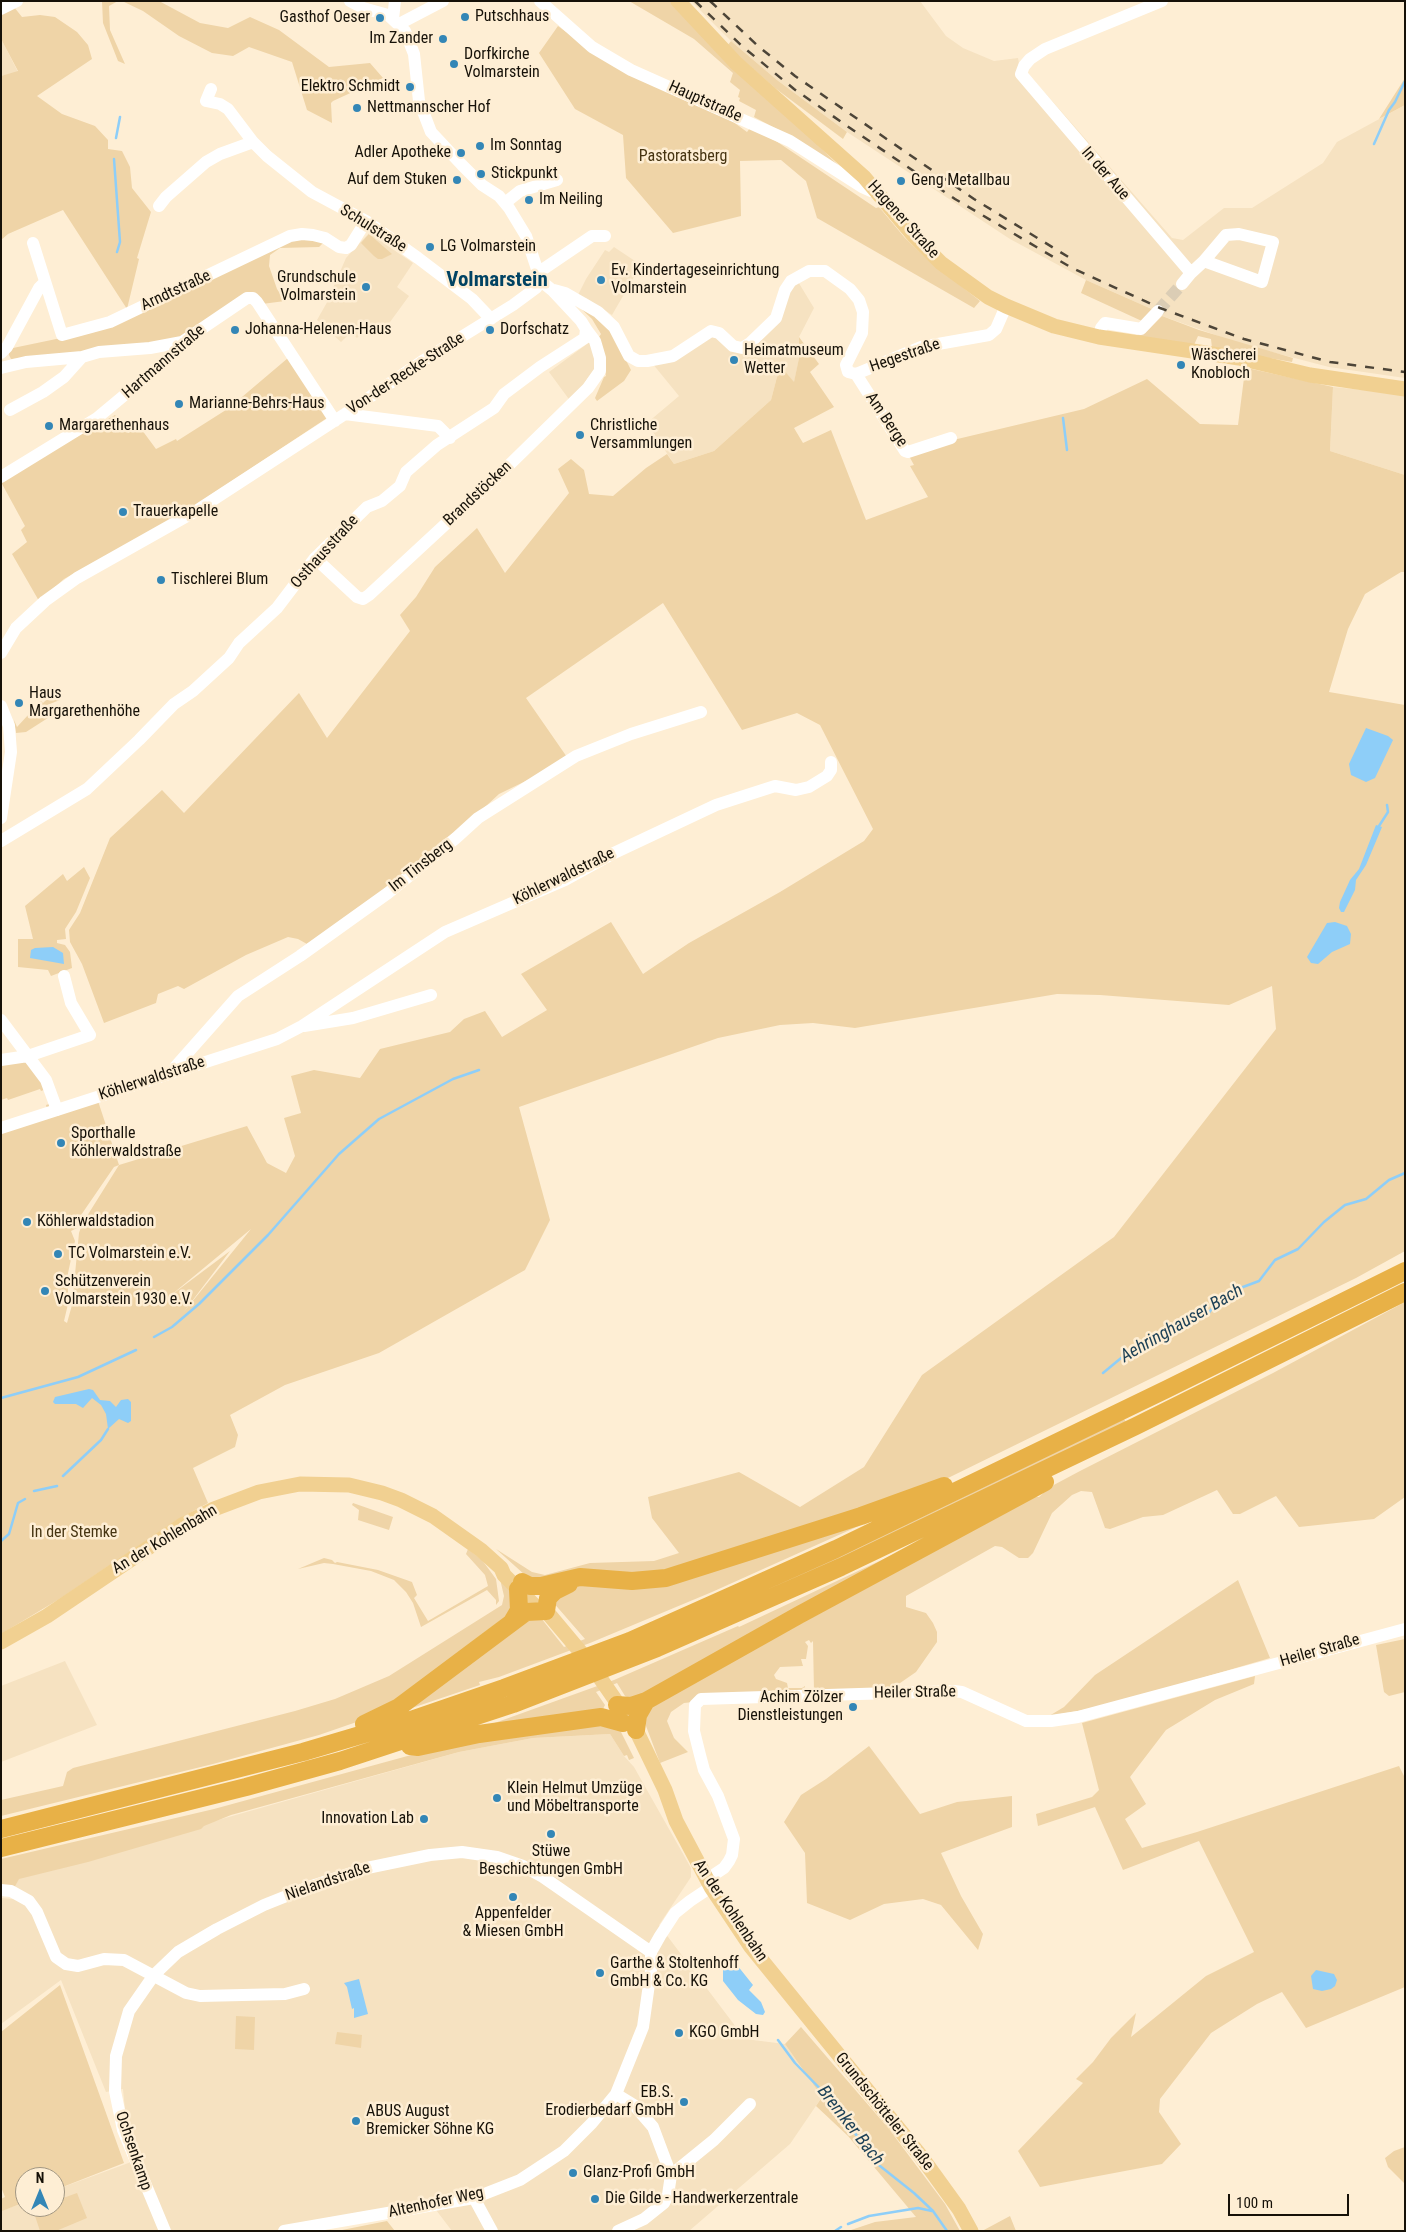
<!DOCTYPE html>
<html>
<head>
<meta charset="utf-8">
<style>
  body { margin:0 }
  #map { position:relative; width:1406px; height:2232px; overflow:hidden; background:#feeed4; font-family:"Roboto Condensed",sans-serif }
  canvas { display:block }
  .frame { position:absolute; inset:0; border:2px solid #161108; pointer-events:none }
  .north { position:absolute; left:15px; top:2167px; width:50px; height:50px; box-sizing:border-box; background:#feeed4; border:1px solid #a19682; border-radius:50%; rotate:0deg; font-size:14px; font-weight:700; line-height:20px; text-align:center; color:#161108 }
  .north::after { content:''; display:block; margin:auto; width:18px; height:22px; background:#3386b6; clip-path:polygon(50% 0,100% 100%,50% 72%,0 100%) }
  .scale { position:absolute; left:1228px; top:2194px; width:121px; height:22px; box-sizing:border-box; border:2px solid #161108; border-top:0; padding-left:6px; font-size:15px; line-height:18px; white-space:nowrap; color:#161108; -webkit-text-stroke:4px #feeed4; paint-order:stroke }
</style>
</head>
<body>
<div id="map">
<canvas width="1406" height="2232"></canvas>
<div class="frame"></div>
<div class="north">N</div>
<div class="scale">100 m</div>
</div>
<script>
const g = document.querySelector('canvas').getContext('2d');
g.lineJoin = 'round';
function fillPath(path, color) { g.fillStyle = color; g.fill(path, 'evenodd'); }
const shape = rows => new Path2D(rows.map(r => 'M' + r).join(''));
function stroke(path, color, width, dash) { g.strokeStyle = color; g.lineWidth = width; g.lineCap = dash ? 'butt' : 'round'; g.setLineDash(dash || []); g.stroke(path); }
function label(font, color, halo, rows, align = 'center') {
  g.font = font + ' "Roboto Condensed",sans-serif'; g.lineWidth = 5; g.setLineDash([]); g.textBaseline = 'middle'; g.strokeStyle = halo; g.fillStyle = color; for (const [text, x, y, turn = 0] of rows) {
    g.save(); g.translate(x, y); g.rotate((+turn || 0) * Math.PI / 180); g.textAlign = isNaN(turn) ? turn : align; if (halo) g.strokeText(text, 0, 0); g.fillText(text, 0, 0); g.restore();
  }
}
const built = shape([
  [691,1,920,1,946,36,963,48,994,61,1018,58,1021,74,1033,79,1172,238,1183,240,1224,208,1252,208,1323,163,1337,142,1405,105,1405,378,1329,367,1241,344,1162,316,1154,310,1086,280,1010,239,847,132,777,80,731,41],
  [1,39,18,72,1,76],
  [369,233,413,263,397,287,409,296,382,333,371,323,357,338,351,332,341,342,317,320,334,290,333,288,346,258],
  [614,247,641,265,612,315,586,298,577,297,586,279,605,250,609,252],
  [797,280,814,308,799,337,799,358,794,383,783,369,777,377,771,400,714,451,674,464,647,423,679,396,652,363,714,332,732,349,773,325,783,295],
  [591,341,597,365,571,402,549,372],
  [1333,387,1405,394,1405,475,1330,451],
  [65,1661,97,1725,1,1762,1,1686],
  [610,1734,624,1756,634,1767,691,1868,691,1877,659,1925,745,2039,785,2044,822,2097,790,2144,689,2231,452,2231,433,2206,301,2231,1,2231,1,2211,25,2202,25,2207,55,2207,55,2190,142,2158,125,2110,123,2089,106,2092,61,1980,1,2024,1,1898,13,1899,9,1879,459,1752,533,1738]
]);
const green = shape([
  [102,1,118,1,109,6,110,30,125,64,118,61,103,23],
  [122,1,159,1,200,23,228,28,250,17,279,30,329,67,370,63,383,78,333,101,331,103,332,123,307,110,292,62,249,47,233,56,212,53,179,36,143,11],
  [629,1,673,1,840,167,792,137,754,117,756,110,739,101,740,98,738,97,740,90,730,82,733,73,694,39],
  [14,7,22,17,40,15,55,17,77,32,88,45,92,59,37,96,62,114,95,126,108,140,108,149,122,151,130,167,132,188,151,212,137,258,139,259,127,309,63,210,8,234,1,240,1,76,18,71,1,39,1,15],
  [558,26,584,45,732,121,747,132,750,128,776,141,876,208,879,207,905,238,928,260,980,301,974,308,817,218,806,181,781,160,740,161,741,216,673,233,626,178,623,135,575,109,539,53],
  [731,41,777,80,847,132,843,139,775,88,727,46],
  [1405,78,1405,105,1379,119],
  [369,234,392,254,382,259,378,259,374,256,361,243],
  [294,238,324,242,319,247,280,248,270,255,269,266,277,289,285,301,262,304,252,294,185,337,76,354,11,359,9,355,8,350,13,348,85,333],
  [1086,280,1154,310,1144,322,1081,293],
  [574,302,606,321,631,370,624,381,597,401,595,398,604,377,606,376,599,337,601,334,592,319],
  [1162,316,1199,330,1293,358,1292,362,1212,348,1211,339,1198,336,1194,345,1136,339,1137,335,1145,333],
  [799,337,819,364,810,372,834,407,794,428,803,443,831,430,866,520,928,497,910,466,914,465,909,456,932,445,1084,409,1147,379,1200,424,1238,425,1244,378,1248,369,1238,366,1333,387,1330,451,1405,475,1405,572,1401,572,1365,594,1348,629,1329,692,1405,705,1405,1251,1356,1278,948,1478,889,1500,682,1569,546,1582,525,1575,496,1549,532,1572,545,1575,590,1563,654,1561,679,1553,652,1518,648,1497,739,1472,800,1507,864,1467,922,1375,1114,1237,1276,1029,1272,986,1229,1005,1100,995,1057,994,855,1028,813,1023,780,1025,718,1038,519,1107,550,1220,525,1270,379,1353,285,1385,230,1415,238,1435,235,1447,193,1468,208,1503,175,1521,61,1598,1,1634,1,1133,98,1101,119,1165,247,1126,267,1163,286,1173,295,1156,284,1118,301,1113,291,1076,314,1070,360,1078,380,1049,450,1032,464,1019,485,1011,502,1037,547,1010,521,974,611,922,643,974,689,943,780,892,864,841,873,829,820,725,797,713,742,730,663,603,526,698,569,760,499,794,390,895,307,944,298,939,288,937,246,955,184,989,178,986,158,994,156,1003,104,1023,82,964,70,942,69,930,80,913,110,838,162,790,184,813,299,693,327,738,410,631,400,615,416,597,435,567,477,528,505,573,569,493,558,469,571,459,584,470,589,494,613,496,646,468,667,454,674,464,714,451,771,400,777,377,783,369,794,382,799,358],
  [119,1165,82,1224,79,1233,72,1305,67,1323,64,1321,68,1304,68,1273,75,1241,71,1231,77,1228,79,1218,114,1167],
  [251,1229,183,1313,230,1251,170,1296],
  [288,358,327,418,191,508,64,579,39,601,12,554,27,542,21,530,25,526,1,482,44,455,115,415,128,433,139,426,156,449,176,439,177,441,229,408],
  [56,690,60,700,47,705,51,716,26,732,16,733,14,720,17,727,41,701,43,703],
  [84,867,90,878,76,912,65,929,66,939,57,940,57,943,65,945,70,952,72,968,51,976,48,970,18,967,18,939,33,939,25,906,63,874,67,881],
  [24,1059,45,1085,51,1104,47,1109,46,1105,49,1104,44,1090,41,1091,40,1089,8,1100,7,1098,1,1100,1,1063],
  [1405,1302,1405,1497,1374,1519,1299,1527,1276,1496,1240,1514,1233,1514,1217,1490,1163,1515,1143,1517,1110,1529,1105,1528,1092,1492,1081,1491,1072,1495,1052,1513,1033,1553,1028,1558,1019,1558,1002,1547,995,1546,906,1596,906,1607,926,1613,933,1623,937,1632,937,1642,916,1672,890,1690,814,1691,813,1641,811,1643,809,1640,805,1642,808,1646,806,1659,801,1659,803,1666,780,1667,774,1675,776,1679,787,1683,788,1688,802,1688,805,1686,805,1690,684,1703,671,1712,667,1721,674,1738,688,1752,660,1763,646,1726,643,1711,1031,1496,1039,1497,1050,1487,1080,1471,1273,1373],
  [1124,1419,1126,1422,819,1569,614,1657,860,1547],
  [353,1503,393,1517,389,1530,358,1520,359,1510,352,1505],
  [881,1516,712,1592,590,1643,499,1677,479,1682,480,1685,406,1710,523,1619,541,1618,564,1647,585,1639,552,1601,573,1586,615,1585],
  [956,1525,650,1692,629,1698,625,1696,617,1683,596,1692,605,1705,603,1709,478,1729,614,1680,738,1626,739,1627],
  [468,1549,482,1560,496,1579,499,1601,496,1605,496,1600,487,1590,421,1627,413,1603,406,1592,394,1580,371,1571,333,1564,324,1563,298,1569,324,1558,332,1560,335,1563,337,1562,378,1570,412,1582,417,1595,414,1598,428,1621,488,1586,485,1575,466,1554],
  [500,1579,511,1588,514,1610,374,1716,319,1735,213,1764,1,1816,1,1800,63,1786,67,1772,73,1768,295,1711,335,1699,389,1676,502,1605,504,1596],
  [1238,1580,1270,1658,1106,1706,1049,1716,1064,1707,1095,1675],
  [1405,1639,1405,1692,1389,1696,1384,1692,1376,1645],
  [1255,1676,1254,1684,1215,1700,1166,1730,1130,1777,1146,1804,1125,1819,1142,1848,1197,1832,1399,1766,1405,1778,1405,1987,1306,2028,1282,1992,1257,2004,1211,2033,1160,2099,1159,2112,1181,2144,1162,2164,1040,2187,1018,2151,1083,2083,1076,2079,1093,2062,1111,2038,1136,2013,1131,2037,1206,1976,1254,1952,1199,1841,1123,1870,1095,1807,1038,1826,1036,1814,1092,1797,1099,1790,1082,1723],
  [603,1724,620,1730,634,1758,629,1760,627,1755,624,1756,610,1734,533,1738,459,1752,231,1815,204,1826,201,1829,88,1862,19,1879,14,1888,1,1887,1,1859,214,1809,444,1746],
  [869,1746,920,1814,957,1802,1012,1796,1012,1827,941,1853,961,1896,983,1934,978,1950,941,1905,923,1899,884,1904,850,1920,807,1903,805,1853,784,1822,801,1795,826,1779],
  [60,1985,124,2163,55,2190,55,2177,25,2177,25,2202,2,2211,1,2199,5,2197,1,2187,1,2032],
  [236,2016,255,2017,254,2050,235,2049],
  [801,2027,889,2129,945,2204,960,2231,848,2231,875,2222,916,2217,848,2136,816,2106,822,2097,785,2044],
  [337,2032,362,2035,361,2048,335,2044],
  [1405,2147,1405,2184,1388,2167,1385,2158,1394,2151],
  [77,2193,87,2218,56,2231,40,2231,33,2210,41,2207,55,2207,55,2201],
  [1010,2216,1016,2231,982,2231],
  [387,2221,395,2231,337,2231]
]);
const water = shape([
  [1366,728,1388,736,1393,740,1375,778,1366,782,1351,775,1349,764],
  [1376,825,1382,827,1366,865,1356,880,1355,890,1344,912,1341,912,1339,908,1340,902,1350,880,1359,869],
  [1335,922,1347,926,1351,934,1350,944,1332,952,1318,964,1311,963,1307,957,1327,923],
  [53,947,63,953,64,964,30,958,31,950,35,948],
  [89,1389,93,1390,100,1400,110,1401,116,1407,121,1400,128,1399,131,1402,131,1421,128,1423,119,1419,108,1429,106,1414,101,1405,92,1398,83,1408,76,1404,55,1404,53,1402,55,1397],
  [737,1965,753,1985,749,1990,761,2002,765,2012,763,2015,756,2014,738,2000,723,1981,723,1970],
  [1316,1970,1334,1974,1337,1980,1335,1986,1331,1989,1322,1991,1313,1989,1311,1976],
  [359,1979,368,2014,354,2018,354,2008,352,2009,347,1987,344,1983]
]);
const stream = shape([
  [116,138,120,117],
  [1374,144,1389,110,1395,102,1405,81],
  [114,159,120,242,117,252],
  [1063,418,1067,450],
  [1379,826,1388,812,1387,805],
  [154,1337,172,1327,199,1304,268,1235,339,1154,379,1119,453,1079,479,1070],
  [1103,1373,1132,1349,1165,1337,1208,1314,1218,1300,1228,1297,1235,1290,1259,1281,1275,1260,1298,1249,1324,1222,1345,1205,1366,1199,1389,1180,1405,1173],
  [1,1398,78,1377,136,1350],
  [63,1476,101,1440,108,1429],
  [34,1491,57,1486],
  [1,1541,9,1534,18,1503,25,1499],
  [778,2040,795,2063,834,2103,875,2162,914,2193,933,2211,947,2231],
  [848,2224,869,2216,918,2208,932,2211],
  [835,2231,841,2227]
]);
const minorTunnel = shape([
  [1158,311,1182,284]
]);
const minor = shape([
  [350,1,363,8,388,15,405,31,414,54,419,101,431,132,462,165,482,185,499,196,509,208,526,236,541,281],
  [540,1,592,47,631,70,790,141,862,187,871,191,877,191],
  [1162,1,1045,49,1030,59,1024,66,1021,74,1191,273,1182,284],
  [1,9,17,1],
  [393,19,395,1],
  [399,24,443,1],
  [211,89,206,101,220,104,228,109,253,142],
  [505,203,520,191,557,180],
  [159,206,166,197,206,162,220,154,253,142,267,156,312,192,366,221,418,258,472,299,491,319],
  [33,243,62,335,110,322,290,236,302,234,313,235,325,238,339,247,346,248,351,245,366,221],
  [539,272,592,236,605,236],
  [1191,273,1204,261,1226,235,1239,234,1273,242,1262,282,1204,261],
  [554,290,565,293,598,312,614,327,629,356,638,361,647,361,673,356,711,331,719,333,733,346,742,348,750,343,776,318,785,290,791,281,809,271,825,271,850,289,859,300,863,312,862,333,846,365,848,372,856,374,921,347,989,335,996,329,1006,306],
  [1099,337,1101,328,1105,323,1141,329,1158,311],
  [1,353,7,347,39,288,45,282],
  [1,368,26,362,82,357,99,352,150,348,182,342],
  [856,374,905,451,908,452,951,438],
  [10,410,43,392,64,377,82,357],
  [345,414,438,426,450,438],
  [1,477,97,418,169,358,182,342,247,298,253,298,257,302,335,421],
  [315,558,357,597,363,599,369,595,504,470,588,388,600,371,600,358,595,341,586,329],
  [1,653,16,628,45,601,77,578,196,511,345,414,424,360,513,305,536,288,541,281],
  [1,706,9,726,11,752,1,818],
  [1,841,87,789,139,740,174,704,193,691,229,658,239,643,277,608,315,558,367,507,382,501,400,486,406,472,437,445,494,408,504,394,540,367,585,338,586,329,581,321,552,290,541,281],
  [1,1020,46,1080,57,1110],
  [304,1026,353,1018,431,995],
  [1,1060,28,1056,90,1035,71,1003,64,976],
  [174,1072,176,1066,238,996,300,956,388,893,456,838,478,818,576,756,631,734,701,712],
  [1,1128,277,1039,302,1026,445,932,565,880,614,853,716,805,775,786,796,790,809,787,827,776,831,770,831,762],
  [706,1880,724,1868,729,1861,732,1855,734,1839,718,1796,704,1770,700,1755,694,1731,695,1705,701,1699,954,1691,962,1692,1026,1721,1051,1721,1078,1717,1405,1629],
  [1,1890,11,1891,29,1901,37,1912,56,1957,66,1964,78,1966,104,1959,124,1960,186,1993,200,1996,285,1994,304,1989],
  [616,2094,634,2105,653,2127,671,2175,668,2195,664,2203,644,2219,618,2231],
  [671,2175,714,2140,750,2104],
  [474,2198,492,2231],
  [165,2231,123,2130,115,2091,116,2056,129,2011,154,1975,178,1952,217,1929,264,1905,309,1887,367,1868,430,1855,462,1852,497,1857,523,1866,543,1877,651,1952],
  [284,2231,474,2198,520,2180,564,2151,592,2123,616,2094,643,2027,651,1970,651,1952,660,1936,675,1913,690,1901,711,1887]
]);
const major = shape([
  [678,1,736,63,864,177,913,235,941,263,988,297,1006,306,1054,326,1099,337,1239,358,1310,375,1405,389],
  [1,1642,47,1616,182,1525,214,1509,259,1492,300,1484,349,1485,382,1493,401,1500,433,1516,481,1550,501,1568,504,1575,536,1607,546,1611,552,1618,589,1662,636,1730,665,1790,676,1821,711,1887,751,1947,920,2155,959,2209,971,2231]
]);
const highway = shape([
  [522,1582,530,1586,541,1586,580,1577,632,1581,666,1578,861,1516,944,1486],
  [512,1622,519,1610,518,1589],
  [617,1705,631,1706,646,1701,799,1615,1045,1482],
  [364,1724,399,1707,526,1612,546,1611,548,1598,555,1591,569,1584],
  [636,1730,638,1715,646,1701],
  [410,1746,418,1747,479,1734,601,1717,623,1723],
  [1,1829,303,1752,411,1720,504,1688,630,1641,836,1549,1167,1389,1405,1271],
  [1,1848,246,1787,340,1761,513,1704,657,1648,841,1567,1136,1426,1405,1292]
]);
const rail = shape([
  [695,1,742,46,794,89,850,128,955,199,1072,268,1160,308,1244,339,1330,362,1405,372],
  [710,1,758,46,795,76,974,199,1070,258]
]);
const markers = [
  [465,17,5,"#3386b6"],
  [380,18,5,"#3386b6"],
  [443,39,5,"#3386b6"],
  [454,64,5,"#3386b6"],
  [410,87,5,"#3386b6"],
  [357,108,5,"#3386b6"],
  [480,146,5,"#3386b6"],
  [461,153,5,"#3386b6"],
  [481,174,5,"#3386b6"],
  [457,180,5,"#3386b6"],
  [901,181,5,"#3386b6"],
  [529,200,5,"#3386b6"],
  [430,247,5,"#3386b6"],
  [601,280,5,"#3386b6"],
  [366,287,5,"#3386b6"],
  [235,330,5,"#3386b6"],
  [490,330,5,"#3386b6"],
  [734,360,5,"#3386b6"],
  [1181,365,5,"#3386b6"],
  [179,404,5,"#3386b6"],
  [49,426,5,"#3386b6"],
  [580,435,5,"#3386b6"],
  [123,512,5,"#3386b6"],
  [161,580,5,"#3386b6"],
  [19,703,5,"#3386b6"],
  [61,1143,5,"#3386b6"],
  [27,1222,5,"#3386b6"],
  [58,1254,5,"#3386b6"],
  [45,1291,5,"#3386b6"],
  [853,1707,5,"#3386b6"],
  [497,1798,5,"#3386b6"],
  [424,1819,5,"#3386b6"],
  [551,1834,5,"#3386b6"],
  [513,1897,5,"#3386b6"],
  [600,1973,5,"#3386b6"],
  [679,2033,5,"#3386b6"],
  [684,2102,5,"#3386b6"],
  [356,2121,5,"#3386b6"],
  [573,2173,5,"#3386b6"],
  [595,2199,5,"#3386b6"]
];
const poiNames = [
  ["Putschhaus",475,17],
  ["Gasthof Oeser",370,18,"right"],
  ["Im Zander",433,39,"right"],
  ["Dorfkirche",464,55],
  ["Volmarstein",464,73],
  ["Elektro Schmidt",400,87,"right"],
  ["Nettmannscher Hof",367,108],
  ["Im Sonntag",490,146],
  ["Adler Apotheke",451,153,"right"],
  ["Stickpunkt",491,174],
  ["Auf dem Stuken",447,180,"right"],
  ["Geng Metallbau",911,181],
  ["Im Neiling",539,200],
  ["LG Volmarstein",440,247],
  ["Ev. Kindertageseinrichtung",611,271],
  ["Volmarstein",611,289],
  ["Grundschule",356,278,"right"],
  ["Volmarstein",356,296,"right"],
  ["Johanna-Helenen-Haus",245,330],
  ["Dorfschatz",500,330],
  ["Heimatmuseum",744,351],
  ["Wetter",744,369],
  ["Wäscherei",1191,356],
  ["Knobloch",1191,374],
  ["Marianne-Behrs-Haus",189,404],
  ["Margarethenhaus",59,426],
  ["Christliche",590,426],
  ["Versammlungen",590,444],
  ["Trauerkapelle",133,512],
  ["Tischlerei Blum",171,580],
  ["Haus",29,694],
  ["Margarethenhöhe",29,712],
  ["Sporthalle",71,1134],
  ["Köhlerwaldstraße",71,1152],
  ["Köhlerwaldstadion",37,1222],
  ["TC Volmarstein e.V.",68,1254],
  ["Schützenverein",55,1282],
  ["Volmarstein 1930 e.V.",55,1300],
  ["Achim Zölzer",843,1698,"right"],
  ["Dienstleistungen",843,1716,"right"],
  ["Klein Helmut Umzüge",507,1789],
  ["und Möbeltransporte",507,1807],
  ["Innovation Lab",414,1819,"right"],
  ["Stüwe",551,1852,"center"],
  ["Beschichtungen GmbH",551,1870,"center"],
  ["Appenfelder",513,1914,"center"],
  ["& Miesen GmbH",513,1932,"center"],
  ["Garthe & Stoltenhoff",610,1964],
  ["GmbH & Co. KG",610,1982],
  ["KGO GmbH",689,2033],
  ["EB.S.",674,2093,"right"],
  ["Erodierbedarf GmbH",674,2111,"right"],
  ["ABUS August",366,2112],
  ["Bremicker Söhne KG",366,2130],
  ["Glanz-Profi GmbH",583,2173],
  ["Die Gilde - Handwerkerzentrale",605,2199]
];
const streetNames = [
  ["Hauptstraße",705,102,24],
  ["In der Aue",1105,174,49],
  ["Hagener Straße",903,220,48],
  ["Schulstraße",373,229,32],
  ["Arndtstraße",176,291,-25],
  ["Hegestraße",905,356,-19],
  ["Hartmannstraße",164,362,-41],
  ["Von-der-Recke-Straße",406,374,-33],
  ["Am Berge",886,420,56],
  ["Brandstöcken",478,494,-43],
  ["Osthausstraße",325,552,-48],
  ["Im Tinsberg",421,866,-38],
  ["Köhlerwaldstraße",564,877,-26],
  ["Köhlerwaldstraße",152,1079,-18],
  ["An der Kohlenbahn",165,1540,-31],
  ["Heiler Straße",1320,1651,-16],
  ["Heiler Straße",915,1693,-1],
  ["Nielandstraße",328,1882,-19],
  ["An der Kohlenbahn",730,1911,56],
  ["Grundschötteler Straße",884,2112,51],
  ["Ochsenkamp",133,2151,71],
  ["Altenhofer Weg",436,2203,-12]
];
const parkNames = [
  ["Pastoratsberg",683,157],
  ["In der Stemke",74,1533]
];
const waterNames = [
  ["Aehringhauser Bach",1182,1324,-30],
  ["Bremker Bach",850,2126,52]
];
const districtNames = [
  ["Volmarstein",497,281]
];
fillPath(built, '#f6e2c1');
fillPath(green, '#efd4a7');
fillPath(water, '#8ecef8');
stroke(stream, '#8ecef8', 2.5);
stroke(minorTunnel, '#dbcdb5', 12, [12, 6]);
stroke(minor, '#fff', 12);
stroke(major, '#f1d091', 15);
stroke(highway, '#e8b147', 18);
stroke(rail, '#4d4538', 2.5, [9, 9]);
for (const [x, y, r, color] of markers) { const dot = new Path2D(); dot.arc(x, y, r, 0, 2 * Math.PI); g.fillStyle = color; g.fill(dot); stroke(dot, '#feeed4', 2); }
label('16px', '#161108', '#feeed4', poiNames, 'left');
label('16px', '#161108', '#feeed4', streetNames);
label('16px', '#463411', '#feeed4', parkNames);
label('italic 18px', '#1b3f55', '#feeed4', waterNames);
label('bold 21px', '#014363', '#feeed4', districtNames);
</script>
</body>
</html>
